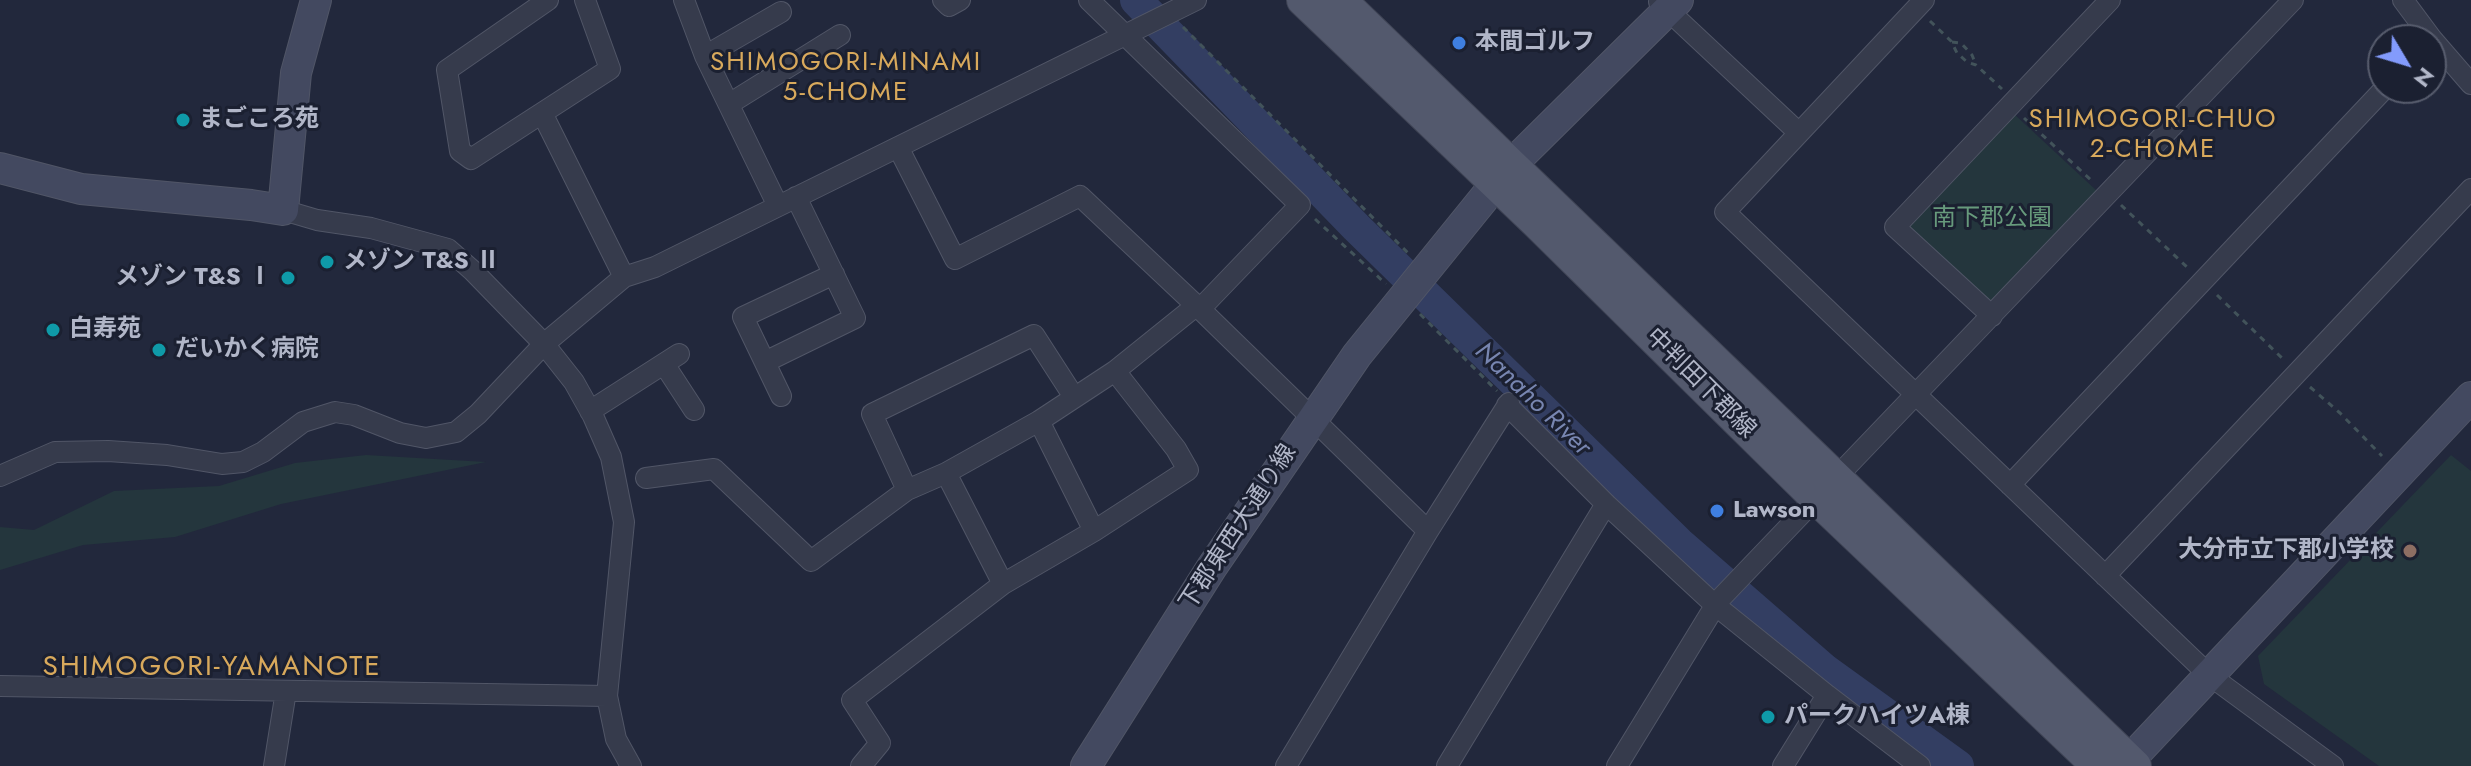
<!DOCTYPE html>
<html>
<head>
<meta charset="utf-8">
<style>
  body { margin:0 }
  #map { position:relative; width:2471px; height:766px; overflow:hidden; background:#22283c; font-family:Jost,sans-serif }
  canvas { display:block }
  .north { position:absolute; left:2367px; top:24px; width:80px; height:80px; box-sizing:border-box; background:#1b2031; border:2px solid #575c6d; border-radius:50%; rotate:128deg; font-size:22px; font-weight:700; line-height:32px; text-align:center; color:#b1b6c8 }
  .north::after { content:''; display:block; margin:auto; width:28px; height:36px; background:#839bfc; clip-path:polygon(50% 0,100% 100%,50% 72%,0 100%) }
</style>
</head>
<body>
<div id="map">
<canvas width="2471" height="766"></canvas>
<div class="north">N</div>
</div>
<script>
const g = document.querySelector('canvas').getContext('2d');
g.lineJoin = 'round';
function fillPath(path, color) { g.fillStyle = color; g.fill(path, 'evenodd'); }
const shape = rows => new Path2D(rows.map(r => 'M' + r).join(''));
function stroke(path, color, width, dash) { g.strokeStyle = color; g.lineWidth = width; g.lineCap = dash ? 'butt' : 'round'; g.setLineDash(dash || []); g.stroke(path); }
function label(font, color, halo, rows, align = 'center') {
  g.font = font + ' Jost,"Noto Sans JP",sans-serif'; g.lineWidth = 6; g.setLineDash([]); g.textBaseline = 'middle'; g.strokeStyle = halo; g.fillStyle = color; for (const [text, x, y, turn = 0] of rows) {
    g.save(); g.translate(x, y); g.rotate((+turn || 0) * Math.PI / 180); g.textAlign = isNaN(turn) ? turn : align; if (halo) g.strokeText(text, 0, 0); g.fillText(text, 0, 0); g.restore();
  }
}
const green = shape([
  [2013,113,2097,191,1994,301,1985,301,1911,230,1911,222],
  [366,455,486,462,281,504,175,537,83,545,0,570,0,527,34,530,114,491,219,486,295,463],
  [2451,455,2471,471,2471,766,2379,766,2264,684,2258,656]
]);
const river = shape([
  [1136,0,1356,227,1679,543,1825,670,1958,766]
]);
const path = shape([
  [1930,21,1951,41,1957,53,1967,62,1976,65,2002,89],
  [1183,27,1409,254],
  [1952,42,1961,43,1972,55,1976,65],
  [2024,118,2092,181],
  [2121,205,2188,268],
  [1315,219,1386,284],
  [2217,295,2283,359],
  [1420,314,1497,391],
  [2310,387,2340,413,2382,456]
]);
const street = shape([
  [548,0,447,70,460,151,471,159,610,69,585,0],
  [684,0,705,56,778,206],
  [943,0,949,6,960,0],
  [1089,0,1300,205,1200,309],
  [1924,0,1725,212,2209,675,2333,766],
  [2403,0,2432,39,2471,84],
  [1659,2,1799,133],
  [705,56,781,12],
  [729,104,840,35],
  [542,113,624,277],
  [898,147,955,259,1080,196,1200,309,1428,531],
  [283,210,317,220,371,228,448,249,473,271,544,344,574,382,593,416,611,457,624,522,607,696,616,739,631,766],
  [1992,316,1895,227,2110,0],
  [765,362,855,318,796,197],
  [664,364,694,410],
  [781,396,743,317,834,274],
  [1507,405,1606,504,1715,605,1827,695,1920,766],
  [590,411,679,354],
  [1039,421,1094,531],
  [946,473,1003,584],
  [0,476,55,452,108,451,167,455,222,464,243,462,263,452,303,422,335,412,354,415,400,433,426,438,456,432,478,414,544,344,624,277,655,267,1196,0],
  [646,478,714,469,811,561,907,490,946,473,1039,421,1115,371,1197,305],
  [2010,485,2385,88],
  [907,490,872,414,1034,335,1074,397],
  [2105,576,2471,189],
  [0,686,607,696],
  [274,766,286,691],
  [861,766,880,743,852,700,1003,584,1094,531,1188,470,1176,449,1115,371],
  [1286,766,1428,531,1509,403],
  [1447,766,1606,504],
  [1617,766,1718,601,2293,0],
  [1783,766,1827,695]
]);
const secondary = shape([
  [0,168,81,189,251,205,283,210,296,73,316,0],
  [1086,766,1212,567,1357,355,1511,165,1678,0],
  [2124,766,2471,397]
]);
const primary = shape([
  [1303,0,1536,222,1817,499,2098,766],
  [1340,0,2135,766]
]);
const markers = [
  [1459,43,8,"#3f7fe0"],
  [183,120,8,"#0f9aa8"],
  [327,262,8,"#0f9aa8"],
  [288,278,8,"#0f9aa8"],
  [53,330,8,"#0f9aa8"],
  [159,350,8,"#0f9aa8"],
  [1717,511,8,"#3f7fe0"],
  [2410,551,8,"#8d6e63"],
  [1768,717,8,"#0f9aa8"]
];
const poiNames = [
  ["本間ゴルフ",1475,43],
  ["まごころ苑",199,120],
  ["メゾン T&S Ⅱ",343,262],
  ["メゾン T&S Ⅰ",272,278,"right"],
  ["白寿苑",69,330],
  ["だいかく病院",175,350],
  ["Lawson",1733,511],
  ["大分市立下郡小学校",2394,551,"right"],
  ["パークハイツA棟",1784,717]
];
const parkNames = [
  ["南下郡公園",1992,219]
];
const streetNames = [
  ["中判田下郡線",1700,384,45],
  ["下郡東西大通り線",1239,528,-57]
];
const neighbourhoodNames = [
  ["SHIMOGORI-MINAMI",846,64],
  ["5-CHOME",846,94],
  ["SHIMOGORI-CHUO",2153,121],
  ["2-CHOME",2153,151]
];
const waterNames = [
  ["Nanaho River",1532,400,44]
];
const quarterNames = [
  ["SHIMOGORI-YAMANOTE",212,668]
];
fillPath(green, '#24363d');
stroke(river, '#333e62', 32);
stroke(street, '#515667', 22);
stroke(secondary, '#515667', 32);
stroke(primary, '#3f4455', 34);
stroke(path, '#42535a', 3, [6, 6]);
stroke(street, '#363b4c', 20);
stroke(secondary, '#434960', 30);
stroke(primary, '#53596d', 32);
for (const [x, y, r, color] of markers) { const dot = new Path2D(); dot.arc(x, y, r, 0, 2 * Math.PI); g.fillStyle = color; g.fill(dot); stroke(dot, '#1b2031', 3); }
label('bold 24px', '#b1b6c8', '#1b2031', poiNames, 'left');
label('24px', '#679a7c', '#1b2031', parkNames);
label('24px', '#b1b6c8', '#1b2031', streetNames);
g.letterSpacing = '2px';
label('26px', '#d8a95c', '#1b2031', neighbourhoodNames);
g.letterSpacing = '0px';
label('italic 26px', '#7886b1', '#1b2031', waterNames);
g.letterSpacing = '2px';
label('28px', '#d8a95c', '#1b2031', quarterNames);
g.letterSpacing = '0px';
</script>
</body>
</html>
